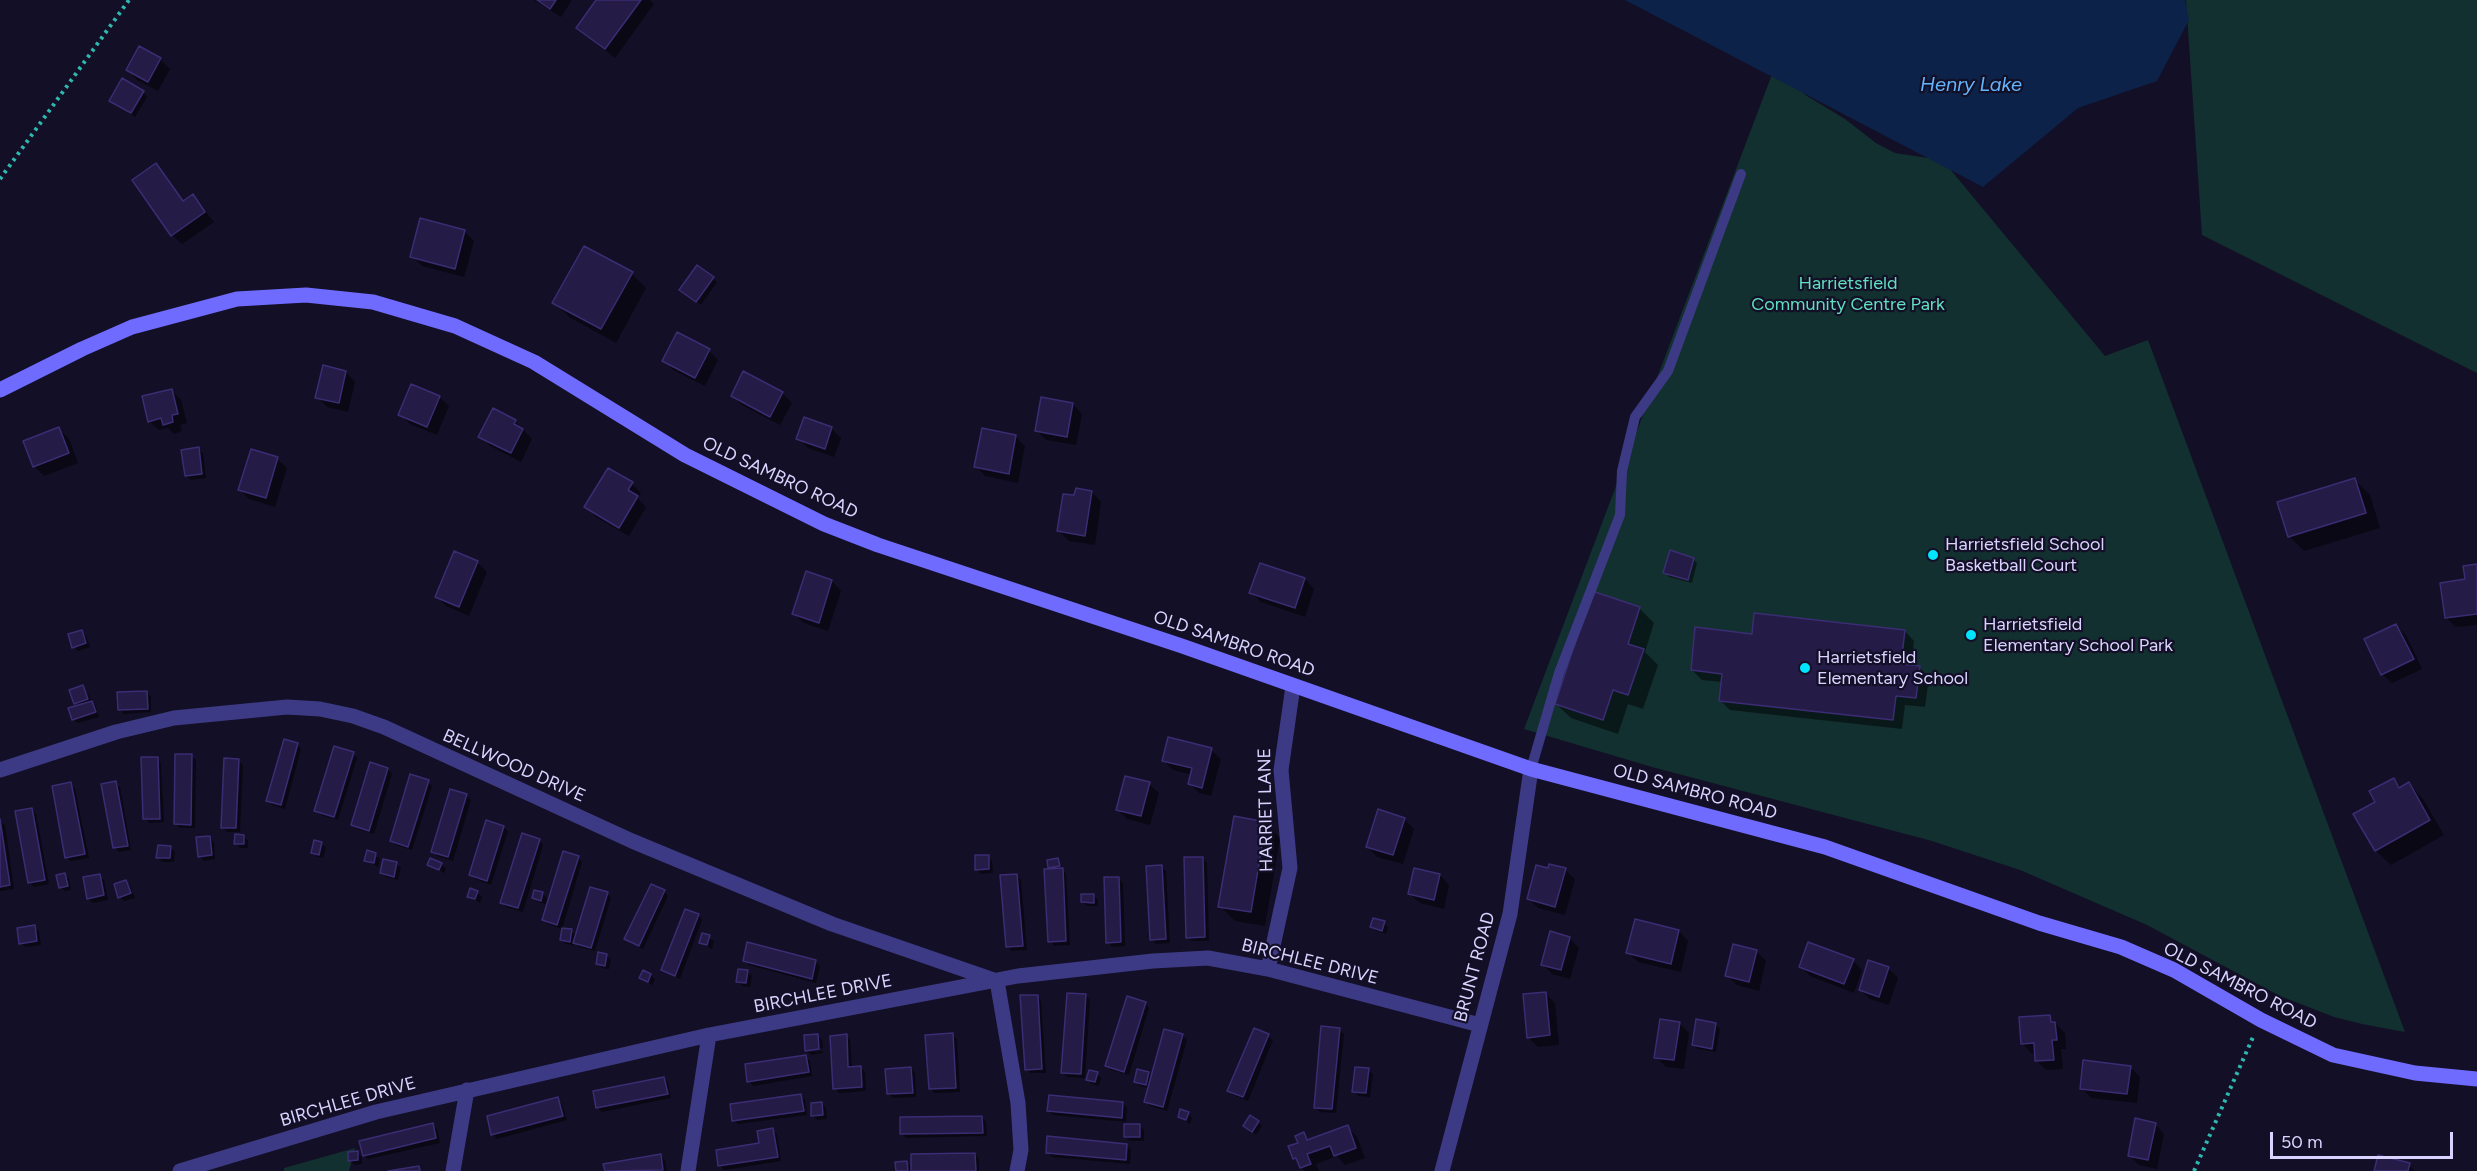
<!DOCTYPE html>
<html>
<head>
<meta charset="utf-8">
<style>
  body { margin:0 }
  #map { position:relative; width:2477px; height:1171px; overflow:hidden; background:#130f26; font-family:Figtree,sans-serif }
  canvas { display:block }
  .scale { position:absolute; left:2270px; top:1132px; width:183px; height:27px; box-sizing:border-box; border:3px solid #d9d4ff; border-top:0; padding-left:8px; font-size:18px; line-height:21px; white-space:nowrap; color:#d9d4ff; -webkit-text-stroke:4px #130f26; paint-order:stroke }
</style>
</head>
<body>
<div id="map">
<canvas width="2477" height="1171"></canvas>
<div class="scale">50 m</div>
</div>
<script>
const g = document.querySelector('canvas').getContext('2d');
g.lineJoin = 'round';
function fillPath(path, color) { g.fillStyle = color; g.fill(path, 'evenodd'); }
const shape = rows => new Path2D(rows.map(r => 'M' + r).join(''));
function stroke(path, color, width, dash) { g.strokeStyle = color; g.lineWidth = width; g.lineCap = dash ? 'butt' : 'round'; g.setLineDash(dash || []); g.stroke(path); }
function label(font, color, halo, rows, align = 'center') {
  g.font = font + ' Figtree,sans-serif'; g.lineWidth = 4.5; g.setLineDash([]); g.textBaseline = 'middle'; g.strokeStyle = halo; g.fillStyle = color; for (const [text, x, y, turn = 0] of rows) {
    g.save(); g.translate(x, y); g.rotate((+turn || 0) * Math.PI / 180); g.textAlign = isNaN(turn) ? turn : align; if (halo) g.strokeText(text, 0, 0); g.fillText(text, 0, 0); g.restore();
  }
}
const green = shape([
  [2186,0,2477,0,2477,373,2202,235],
  [1774,69,1807,96,1845,119,1876,143,1895,153,1928,158,1940,157,2105,356,2148,340,2405,1032,2362,1024,2334,1017,2280,996,2147,925,2020,870,1932,841,1652,767,1524,729],
  [355,1148,349,1171,284,1171,284,1168]
]);
const water = shape([
  [1625,0,2185,0,2189,20,2157,81,2078,108,1983,187]
]);
const shadow = shape([
  [534,0,572,0,561,17],
  [598,0,650,0,654,4,615,58,578,28],
  [160,59,170,69,158,91,137,80,128,70],
  [143,92,147,97,135,117,111,101],
  [155,165,185,202,193,196,214,222,182,244,172,235],
  [464,231,474,241,464,277,422,266,412,256],
  [632,274,646,288,616,343,569,317,554,302],
  [713,278,717,282,701,305,685,294],
  [709,351,718,360,705,386,673,370,664,360],
  [346,372,355,382,348,412,327,407,317,397],
  [171,390,181,400,187,423,180,425,182,431,174,434,168,428,159,430,149,421],
  [782,393,792,403,780,425,742,405,732,396],
  [439,397,449,406,437,435,410,424,400,414],
  [1073,404,1082,414,1076,445,1046,440,1036,430],
  [515,421,532,439,521,462,490,446,480,436],
  [831,428,841,438,834,457,808,448,798,438],
  [59,429,69,439,78,463,44,476,34,466],
  [1016,437,1025,446,1018,483,985,476,976,466],
  [198,449,203,453,206,478,191,480,186,476],
  [277,459,287,468,275,507,249,499,240,490],
  [2355,480,2370,495,2380,528,2304,551,2289,536],
  [632,484,641,493,638,499,646,507,629,536,596,517,586,507],
  [1092,492,1101,502,1095,545,1069,541,1059,531,1076,497],
  [455,553,478,563,487,572,469,616,446,606,437,597],
  [1693,559,1697,563,1692,583,1669,577,1665,572],
  [2477,565,2477,625,2456,627,2446,618],
  [1305,579,1314,589,1305,617,1261,602,1251,592],
  [832,581,841,591,828,631,804,623,794,614],
  [1593,593,1640,609,1654,623,1645,652,1658,665,1643,709,1628,704,1618,734,1571,718,1556,704],
  [2396,626,2406,635,2422,669,2392,683,2382,674],
  [81,631,86,636,90,647,78,651,74,647],
  [1905,631,1914,641,1911,666,1919,667,1929,677,1925,707,1905,705,1902,729,1730,710,1720,700,1722,682,1702,680,1692,670,1753,635],
  [83,686,96,707,99,717,78,723,73,719,78,707,71,690],
  [147,692,151,697,151,712,124,714,119,709],
  [297,744,301,749,285,809,272,805,268,801],
  [1211,750,1221,759,1211,796,1199,793,1190,784,1192,775,1173,770,1163,760],
  [353,753,357,758,338,820,321,815,316,811],
  [191,756,196,760,195,828,180,828,176,824],
  [157,758,161,763,164,822,149,823,145,818],
  [238,760,243,765,240,832,227,832,222,827],
  [371,764,388,769,392,774,374,834,357,829,353,825],
  [2393,779,2402,788,2409,784,2423,799,2444,835,2391,865,2376,851,2355,815,2377,802],
  [428,782,432,786,412,850,396,845,391,841],
  [115,783,120,787,131,850,119,852,114,847],
  [71,784,75,789,89,858,71,861,66,857],
  [1149,784,1159,793,1150,825,1127,819,1118,810],
  [451,791,467,796,471,800,453,861,437,856,433,852],
  [32,809,36,814,49,884,34,887,29,882],
  [1404,819,1414,829,1403,864,1377,857,1368,847],
  [0,821,5,825,14,889,0,891],
  [1265,823,1280,838,1265,926,1235,921,1220,906],
  [503,827,508,831,491,885,475,879,470,875],
  [244,836,248,841,248,848,240,848,236,843],
  [209,838,214,842,215,859,204,861,199,856],
  [539,840,543,845,523,912,506,907,502,902],
  [321,843,326,848,323,858,317,857,312,852],
  [170,847,175,852,174,862,162,862,158,857],
  [368,852,380,859,378,867,366,860],
  [988,856,992,861,993,873,981,874,976,869],
  [578,857,582,862,562,929,548,924,544,920],
  [1203,858,1207,863,1209,941,1192,941,1187,937],
  [1058,860,1066,874,1070,945,1054,946,1050,941,1052,870,1049,867],
  [396,864,401,868,398,880,386,877,381,873],
  [441,864,446,869,444,873,429,865],
  [1162,867,1166,871,1170,943,1156,944,1151,939],
  [1549,870,1565,870,1575,879,1565,915,1538,908,1528,898],
  [64,875,69,879,71,890,65,891,60,887],
  [1440,875,1449,885,1444,909,1420,903,1410,894],
  [99,876,104,880,108,900,93,903,88,898],
  [1017,876,1021,880,1027,950,1012,951,1007,947],
  [1118,878,1123,883,1125,946,1112,947,1108,942],
  [126,882,130,886,135,898,124,901,120,897],
  [664,891,668,896,643,949,631,943,626,939],
  [477,892,482,897,480,903,469,896],
  [542,893,547,898,546,904,538,902,533,898],
  [607,893,611,898,595,951,579,947,574,942,574,945,566,944,561,939,571,931,577,936],
  [1094,896,1098,900,1098,906,1087,906,1082,901],
  [698,915,702,920,680,979,663,970],
  [1384,923,1388,927,1386,934,1376,931,1372,927],
  [34,927,39,931,41,945,25,947,21,943],
  [1679,931,1688,941,1681,972,1638,962,1628,953],
  [703,935,714,941,712,949,701,943],
  [1569,938,1579,948,1570,979,1552,974,1542,964],
  [749,943,816,962,820,966,816,983,749,965,744,960],
  [1756,951,1766,961,1759,991,1737,985,1727,976],
  [606,955,611,960,609,969,602,968,597,963],
  [1853,961,1862,970,1854,993,1810,976,1800,966],
  [1888,968,1898,978,1889,1005,1870,999,1860,990],
  [747,972,752,976,750,987,742,986,738,981],
  [651,975,655,980,652,985,641,978],
  [1546,994,1555,1003,1559,1045,1538,1047,1528,1037],
  [1086,995,1090,1000,1085,1078,1067,1077,1063,1073],
  [1037,996,1041,1001,1046,1073,1031,1073,1026,1069],
  [1145,1003,1149,1008,1129,1075,1111,1070,1107,1065],
  [2049,1017,2065,1033,2066,1049,2061,1049,2063,1069,2046,1070,2036,1060,2036,1053,2032,1054,2023,1044],
  [1679,1023,1689,1033,1684,1069,1666,1067,1656,1057],
  [1715,1024,1720,1029,1716,1052,1698,1049,1693,1045],
  [1254,1030,1273,1040,1248,1101,1233,1095,1229,1091],
  [1339,1030,1344,1034,1336,1113,1320,1112,1316,1107],
  [952,1035,957,1039,960,1092,935,1093,930,1089],
  [1182,1035,1187,1040,1167,1111,1150,1106,1146,1102,1149,1088,1140,1086,1136,1082,1149,1073,1152,1077],
  [817,1036,822,1040,823,1048,808,1049,808,1052,823,1051,823,1053,811,1055,806,1050],
  [846,1036,850,1040,852,1068,861,1067,865,1072,866,1091,839,1093,834,1088],
  [805,1056,810,1061,812,1076,753,1086,749,1081],
  [2130,1067,2140,1077,2137,1103,2091,1098,2082,1088],
  [911,1069,915,1073,916,1097,893,1098,888,1094],
  [1368,1070,1373,1074,1370,1097,1358,1096,1354,1091],
  [1097,1074,1101,1078,1099,1086,1092,1084,1088,1080],
  [664,1078,668,1083,671,1098,602,1112,597,1107],
  [801,1095,805,1100,807,1115,738,1124,734,1120],
  [558,1099,562,1104,567,1120,497,1139,493,1134],
  [1123,1103,1127,1108,1126,1122,1053,1115,1048,1110],
  [822,1104,826,1108,827,1119,817,1120,813,1115],
  [1188,1113,1192,1118,1190,1124,1179,1117],
  [982,1117,986,1122,987,1136,906,1138,902,1134],
  [1258,1122,1262,1126,1256,1135,1245,1126],
  [2155,1124,2164,1134,2157,1169,2139,1165,2129,1155],
  [432,1125,437,1129,440,1143,368,1159,364,1155],
  [1139,1125,1144,1130,1144,1141,1130,1141,1125,1137],
  [1347,1127,1357,1137,1365,1158,1345,1165,1337,1156,1316,1164,1319,1171,1305,1171,1301,1167,1300,1144,1304,1134,1310,1141],
  [773,1130,777,1134,781,1161,724,1170,720,1165,760,1144],
  [1126,1145,1131,1150,1130,1164,1052,1157,1048,1152],
  [357,1153,362,1157,362,1164,354,1165,350,1160],
  [975,1154,979,1159,979,1171,897,1171,906,1163,913,1169],
  [660,1155,665,1160,667,1171,606,1171,605,1165],
  [2409,1165,2415,1171,2375,1171]
]);
const building = shape([
  [537,0,556,0,550,9,537,0],
  [596,0,641,0,605,49,576,28,596,0],
  [139,46,161,58,148,82,126,70,139,46],
  [122,78,144,91,131,113,109,101,122,78],
  [156,163,183,201,193,194,205,212,171,236,132,180,156,163],
  [420,218,465,230,455,269,410,257,420,218],
  [584,246,633,272,601,329,552,303,584,246],
  [697,265,714,277,696,302,679,290,697,265],
  [677,332,710,349,695,378,662,361,677,332],
  [323,365,346,371,339,403,315,398,323,365],
  [743,371,783,392,770,417,731,396,743,371],
  [411,384,440,396,427,427,398,415,411,384],
  [172,389,178,414,172,415,173,422,163,425,161,418,148,422,142,396,172,389],
  [1041,397,1073,403,1067,437,1035,431,1041,397],
  [493,408,516,420,514,424,523,429,511,453,478,437,493,408],
  [804,417,832,427,825,449,796,439,804,417],
  [59,427,69,453,33,467,23,441,59,427],
  [982,428,1016,435,1009,474,974,467,982,428],
  [199,447,202,474,185,476,181,450,199,447],
  [251,449,278,457,266,498,238,490,251,449],
  [608,468,633,482,628,490,638,496,619,528,584,507,608,468],
  [2355,478,2366,513,2288,537,2277,502,2355,478],
  [1076,488,1092,491,1085,536,1057,531,1063,494,1074,495,1076,488],
  [1670,550,1694,558,1688,580,1663,573,1670,550],
  [454,551,478,561,459,607,435,597,454,551],
  [1260,563,1305,578,1295,608,1249,593,1260,563],
  [2477,564,2477,614,2445,618,2440,583,2465,579,2463,566,2477,564],
  [806,571,832,580,819,623,792,614,806,571],
  [1592,591,1640,607,1628,644,1644,649,1628,695,1613,690,1603,720,1555,704,1592,591],
  [1754,613,1905,630,1901,664,1920,666,1916,698,1896,696,1893,720,1719,701,1722,674,1691,670,1695,627,1752,634,1754,613],
  [2396,624,2414,659,2381,675,2364,639,2396,624],
  [82,630,86,643,72,648,68,634,82,630],
  [83,685,88,699,74,704,69,690,83,685],
  [147,691,148,709,118,710,117,692,147,691],
  [92,701,96,712,72,720,68,708,92,701],
  [1168,737,1212,748,1202,788,1188,784,1192,768,1162,761,1168,737],
  [284,739,298,743,281,805,266,801,284,739],
  [334,746,354,752,334,817,314,811,334,746],
  [175,754,192,754,191,825,174,824,175,754],
  [141,757,158,757,160,819,143,819,141,757],
  [224,758,239,759,236,828,221,828,224,758],
  [370,762,388,768,369,831,351,825,370,762],
  [410,774,429,780,408,847,390,841,410,774],
  [1125,776,1150,782,1141,816,1116,810,1125,776],
  [2394,778,2399,788,2409,782,2430,820,2375,851,2353,814,2375,802,2369,791,2394,778],
  [116,781,128,846,113,848,101,784,116,781],
  [71,782,85,854,65,858,52,786,71,782],
  [450,789,467,794,448,857,431,852,450,789],
  [32,808,45,880,28,883,15,811,32,808],
  [1378,809,1405,818,1393,855,1366,847,1378,809],
  [1234,816,1266,822,1251,912,1218,907,1234,816],
  [0,819,10,885,0,887,0,819],
  [486,820,504,826,487,881,469,875,486,820],
  [522,833,540,839,518,908,500,903,522,833],
  [235,834,244,835,244,844,234,844,235,834],
  [210,836,212,855,198,857,196,837,210,836],
  [314,840,322,842,319,855,311,853,314,840],
  [158,845,171,846,170,858,156,858,158,845],
  [367,850,376,853,374,863,364,861,367,850],
  [563,851,579,856,557,925,542,920,563,851],
  [975,855,989,855,989,869,975,870,975,855],
  [1184,857,1203,857,1205,937,1186,938,1184,857],
  [430,858,442,863,439,870,427,865,430,858],
  [1058,858,1060,866,1048,868,1047,860,1058,858],
  [383,859,397,862,394,877,380,873,383,859],
  [1549,864,1566,868,1555,907,1527,899,1536,865,1548,868,1549,864],
  [1162,865,1166,939,1150,940,1146,866,1162,865],
  [1063,868,1066,941,1048,942,1044,869,1063,868],
  [1414,868,1440,874,1434,900,1408,894,1414,868],
  [65,873,68,886,59,888,56,875,65,873],
  [100,874,104,895,87,899,83,877,100,874],
  [1017,874,1023,946,1006,947,1000,875,1017,874],
  [1104,877,1119,877,1121,942,1106,943,1104,877],
  [126,880,131,893,118,898,114,884,126,880],
  [651,884,665,890,639,946,624,939,651,884],
  [590,887,608,892,591,948,573,943,590,887],
  [470,888,478,891,475,899,467,897,470,888],
  [534,890,543,892,541,901,532,898,534,890],
  [1081,894,1094,894,1094,903,1081,902,1081,894],
  [685,909,699,914,675,976,661,970,685,909],
  [1373,918,1385,921,1382,931,1370,927,1373,918],
  [1635,919,1679,930,1671,964,1626,953,1635,919],
  [35,925,37,941,19,944,17,928,35,925],
  [562,928,572,929,570,942,560,940,562,928],
  [1550,931,1570,937,1561,970,1541,965,1550,931],
  [702,933,710,935,707,945,699,943,702,933],
  [747,942,816,960,812,979,743,961,747,942],
  [1808,942,1854,959,1844,984,1799,967,1808,942],
  [1733,944,1757,950,1749,982,1725,976,1733,944],
  [598,952,607,954,605,966,596,964,598,952],
  [1868,960,1889,967,1879,997,1859,990,1868,960],
  [738,969,748,970,746,983,736,982,738,969],
  [643,970,651,974,648,982,639,978,643,970],
  [1546,992,1550,1035,1527,1038,1523,994,1546,992],
  [1067,993,1086,994,1081,1074,1061,1073,1067,993],
  [1020,995,1038,995,1042,1069,1025,1070,1020,995],
  [1127,996,1146,1002,1124,1072,1105,1066,1127,996],
  [2050,1015,2051,1022,2055,1022,2057,1040,2052,1040,2054,1060,2035,1061,2034,1043,2021,1044,2019,1017,2050,1015],
  [1660,1019,1680,1022,1674,1060,1654,1058,1660,1019],
  [1696,1019,1716,1023,1712,1049,1692,1045,1696,1019],
  [1321,1026,1340,1028,1332,1109,1314,1108,1321,1026],
  [1254,1028,1269,1034,1243,1097,1227,1091,1254,1028],
  [1164,1029,1183,1034,1163,1107,1144,1102,1164,1029],
  [953,1033,956,1088,929,1089,925,1035,953,1033],
  [818,1034,819,1049,805,1051,804,1035,818,1034],
  [847,1034,848,1067,861,1066,862,1087,833,1089,830,1036,847,1034],
  [806,1055,809,1072,747,1082,745,1064,806,1055],
  [2083,1060,2131,1066,2127,1094,2080,1089,2083,1060],
  [911,1067,913,1093,887,1094,885,1069,911,1067],
  [1355,1067,1369,1068,1366,1093,1352,1092,1355,1067],
  [1137,1069,1149,1072,1146,1085,1134,1082,1137,1069],
  [1089,1070,1098,1072,1095,1082,1086,1080,1089,1070],
  [664,1077,668,1094,596,1108,593,1091,664,1077],
  [801,1094,804,1111,732,1121,730,1104,801,1094],
  [1049,1095,1123,1102,1122,1118,1047,1111,1049,1095],
  [558,1097,563,1116,491,1135,487,1116,558,1097],
  [822,1102,823,1115,811,1116,811,1103,822,1102],
  [1180,1109,1189,1112,1186,1120,1178,1117,1180,1109],
  [1250,1115,1259,1121,1252,1132,1243,1126,1250,1115],
  [982,1116,983,1133,900,1134,900,1117,982,1116],
  [2135,1118,2156,1123,2148,1160,2128,1156,2135,1118],
  [433,1123,436,1138,363,1156,359,1141,433,1123],
  [1124,1124,1140,1124,1140,1137,1124,1137,1124,1124],
  [1348,1125,1356,1148,1334,1156,1330,1146,1307,1154,1311,1164,1300,1168,1296,1158,1293,1159,1288,1146,1298,1143,1295,1136,1304,1132,1307,1140,1348,1125],
  [773,1128,778,1157,718,1166,716,1150,759,1143,757,1131,773,1128],
  [1047,1136,1127,1144,1126,1160,1046,1153,1047,1136],
  [358,1151,358,1160,348,1161,348,1152,358,1151],
  [975,1153,976,1171,911,1171,911,1154,975,1153],
  [661,1154,663,1170,605,1171,603,1164,661,1154],
  [2378,1155,2410,1163,2408,1171,2374,1171,2378,1155],
  [907,1161,908,1171,896,1171,895,1162,907,1161],
  [419,1166,420,1171,388,1171,419,1166]
]);
const path = shape([
  [0,179,129,0],
  [2194,1171,2253,1037]
]);
const service = shape([
  [1531,769,1559,673,1620,515,1622,471,1635,417,1668,371,1741,174]
]);
const minor = shape([
  [0,770,116,732,174,718,287,707,320,709,353,716,384,727,632,841,832,924,994,980],
  [1268,969,1290,868,1281,770,1293,686],
  [997,981,1018,1103,1021,1150,1017,1171],
  [180,1171,376,1112,709,1035,1018,976,1153,961,1208,958,1268,969,1480,1025],
  [453,1171,467,1090],
  [688,1171,709,1035],
  [1442,1171,1510,914,1531,769]
]);
const secondary = shape([
  [0,390,82,349,132,327,237,299,306,295,373,302,455,326,534,362,685,455,824,524,878,545,1182,646,1531,769,1825,847,2039,923,2121,947,2174,970,2261,1020,2333,1055,2415,1073,2477,1079]
]);
const markers = [
  [1933,555,6,"#00e5ff"],
  [1971,635,6,"#00e5ff"],
  [1805,668,6,"#00e5ff"]
];
const parkNames = [
  ["Harrietsfield",1848,284],
  ["Community Centre Park",1848,305]
];
const streetNames = [
  ["OLD SAMBRO ROAD",780,478,25],
  ["OLD SAMBRO ROAD",1234,644,19],
  ["BELLWOOD DRIVE",514,766,24],
  ["OLD SAMBRO ROAD",1695,792,15],
  ["HARRIET LANE",1266,810,-91],
  ["BIRCHLEE DRIVE",1310,962,14],
  ["BRUNT ROAD",1475,967,-75],
  ["OLD SAMBRO ROAD",2240,986,27],
  ["BIRCHLEE DRIVE",823,994,-11],
  ["BIRCHLEE DRIVE",348,1102,-16]
];
const poiNames = [
  ["Harrietsfield School",1945,545],
  ["Basketball Court",1945,566],
  ["Harrietsfield",1983,625],
  ["Elementary School Park",1983,646],
  ["Harrietsfield",1817,658],
  ["Elementary School",1817,679]
];
const waterNames = [
  ["Henry Lake",1971,85]
];
fillPath(green, '#12302f');
fillPath(water, '#0c2248');
fillPath(shadow, '#0007');
fillPath(building, '#241b47');
stroke(building, '#3b2d73', 1.5);
stroke(path, '#2fb8b0', 4, [3, 4.5]);
stroke(service, '#3d3a85', 10);
stroke(minor, '#3d3a85', 15);
stroke(secondary, '#6f6bff', 15);
for (const [x, y, r, color] of markers) { const dot = new Path2D(); dot.arc(x, y, r, 0, 2 * Math.PI); g.fillStyle = color; g.fill(dot); stroke(dot, '#130f26', 2); }
label('18px', '#5fe0c0', '#130f26', parkNames);
label('18px', '#d9d4ff', '#130f26', streetNames);
label('18px', '#d9d4ff', '#130f26', poiNames, 'left');
label('italic 20px', '#62b6ff', '#130f26', waterNames);
</script>
</body>
</html>
